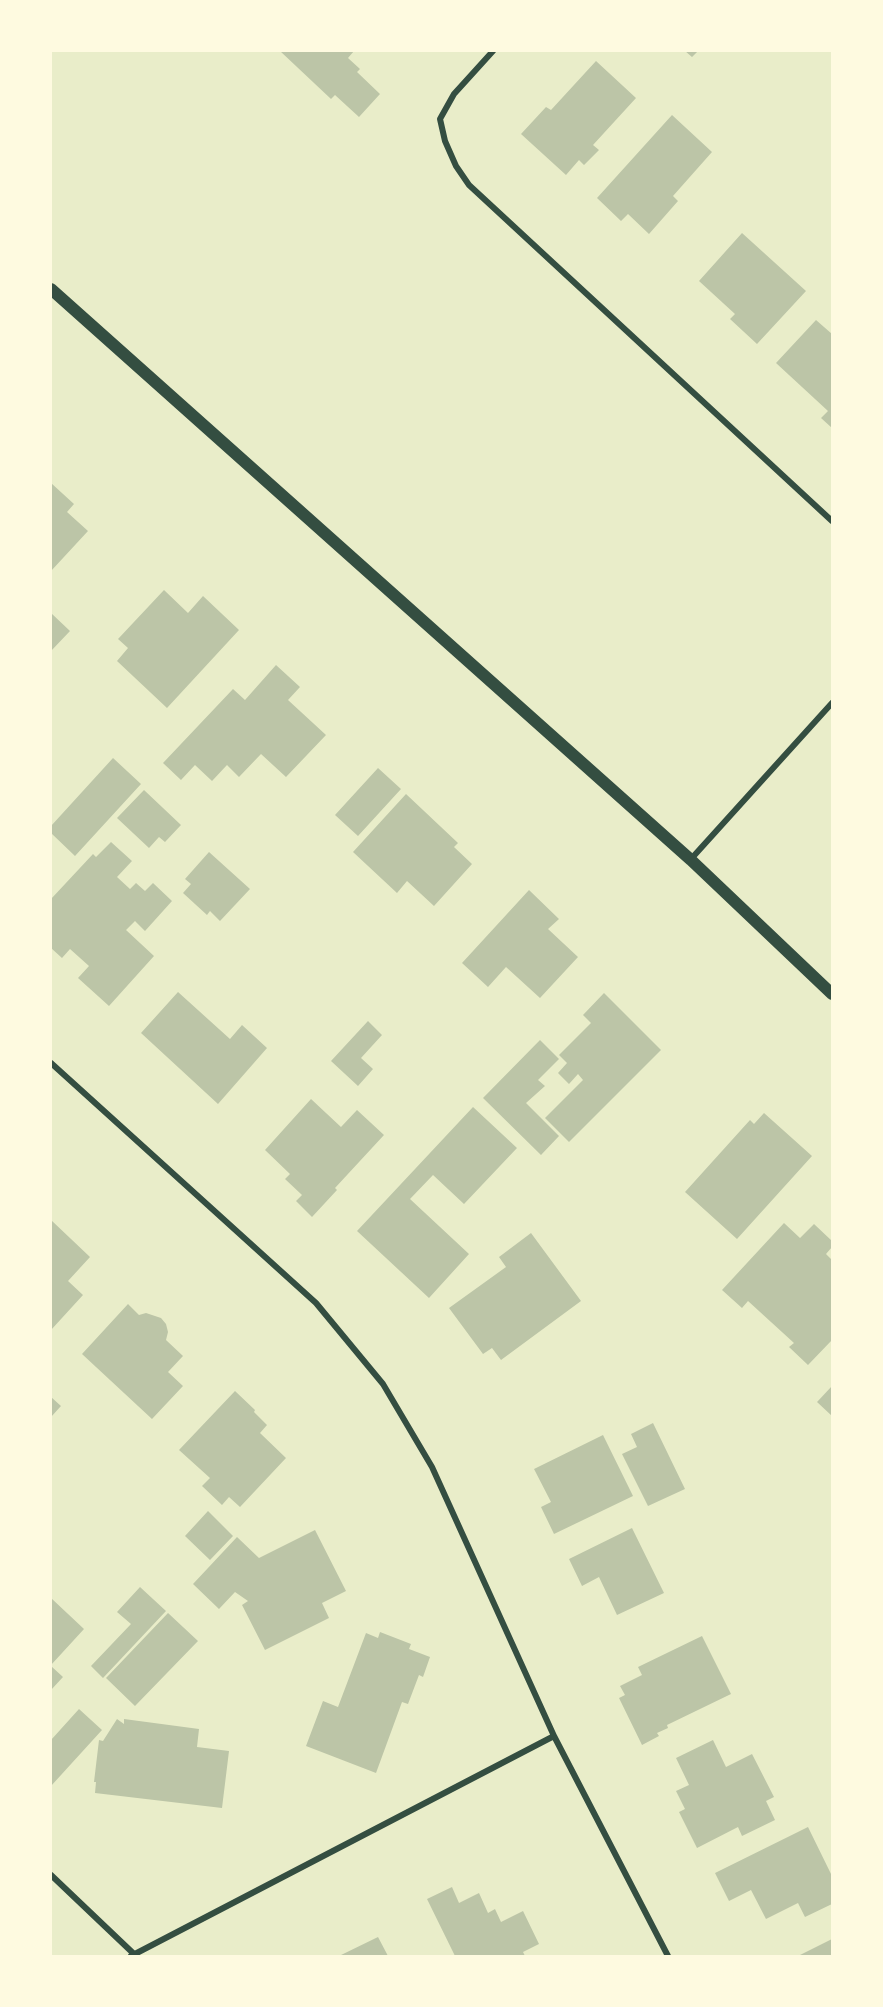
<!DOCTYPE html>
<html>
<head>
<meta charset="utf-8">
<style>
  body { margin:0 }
  #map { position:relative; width:883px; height:2007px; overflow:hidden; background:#e9edc9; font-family:"IBM Plex Serif",serif }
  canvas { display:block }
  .frame { position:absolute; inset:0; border:52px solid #fefae0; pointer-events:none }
</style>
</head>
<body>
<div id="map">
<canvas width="883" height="2007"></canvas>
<div class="frame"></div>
</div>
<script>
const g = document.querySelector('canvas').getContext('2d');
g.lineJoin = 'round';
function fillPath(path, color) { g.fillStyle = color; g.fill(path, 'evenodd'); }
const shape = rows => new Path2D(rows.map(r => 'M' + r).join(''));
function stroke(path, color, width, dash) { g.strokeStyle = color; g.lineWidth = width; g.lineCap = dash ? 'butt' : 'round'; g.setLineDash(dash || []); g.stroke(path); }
const building = shape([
  [280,51,354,51,348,58,360,69,357,72,380,94,359,117,335,95,331,99],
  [685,51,698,51,692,57],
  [596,61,636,98,593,145,599,150,584,165,579,160,566,175,521,134,546,107,551,110],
  [672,115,712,152,673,196,678,201,649,234,628,214,621,221,597,198],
  [742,233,806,291,757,344,730,319,735,314,699,281],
  [816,320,832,334,832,428,821,418,828,411,776,363],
  [51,483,74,504,67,512,88,531,51,571],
  [164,590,188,613,203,596,239,630,167,708,117,661,128,648,118,639],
  [51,613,70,631,51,651],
  [276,665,300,687,288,700,326,735,286,777,261,754,239,777,227,765,212,781,195,765,181,780,163,763,233,689,245,700],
  [113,758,141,784,75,856,51,833,51,826],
  [378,768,401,789,358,836,335,815],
  [144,790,181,825,165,842,159,837,149,848,117,818],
  [406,794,458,843,454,847,472,864,434,906,407,881,397,893,353,852],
  [111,842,132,861,117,877,130,889,136,883,145,891,153,883,172,901,145,931,135,921,126,930,154,956,109,1006,78,978,89,966,70,949,62,958,51,948,51,899,93,854,96,857],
  [209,852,250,889,220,921,210,911,207,915,183,893,191,884,185,879],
  [529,890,559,919,548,929,578,957,540,998,506,967,488,987,462,963],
  [178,992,230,1039,242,1025,267,1048,218,1104,141,1033],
  [604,993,661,1050,569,1142,545,1118,583,1080,578,1074,569,1084,558,1073,567,1063,559,1055,591,1023,583,1015],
  [368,1021,382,1035,361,1058,373,1069,358,1086,331,1061],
  [540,1040,559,1059,538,1080,545,1086,526,1103,559,1136,541,1155,483,1098],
  [311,1099,341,1127,357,1110,384,1135,335,1188,337,1190,312,1217,296,1201,302,1195,285,1179,290,1174,265,1150],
  [473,1107,517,1148,464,1204,433,1175,410,1199,469,1254,429,1298,357,1231],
  [764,1113,812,1156,737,1239,685,1192,750,1120,754,1124],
  [51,1220,90,1257,68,1281,83,1295,51,1330],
  [784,1223,800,1238,814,1224,832,1241,832,1247,826,1254,832,1260,832,1340,808,1365,789,1347,794,1343,748,1301,742,1308,722,1290],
  [531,1233,581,1301,501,1360,492,1348,483,1354,449,1308,506,1267,499,1257],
  [128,1304,139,1315,146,1313,161,1318,166,1324,168,1332,166,1340,183,1356,168,1372,183,1386,152,1419,82,1354],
  [832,1386,832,1416,817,1402],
  [235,1391,255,1410,254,1412,267,1425,260,1433,286,1458,240,1507,229,1497,222,1505,202,1486,210,1478,179,1450],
  [51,1397,61,1406,51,1417],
  [653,1423,685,1489,648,1506,622,1454,637,1447,631,1434],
  [603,1435,633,1496,554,1534,541,1507,551,1502,534,1469],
  [208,1511,233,1536,210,1560,185,1536],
  [632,1528,664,1593,617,1615,599,1577,582,1586,569,1559],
  [315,1530,346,1591,322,1603,329,1618,265,1650,242,1605,248,1601,235,1592,219,1609,193,1584,237,1537,259,1558],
  [140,1587,166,1611,103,1678,91,1666,131,1624,117,1612],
  [51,1598,84,1629,51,1665],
  [168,1613,198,1641,135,1706,106,1678],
  [380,1632,411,1644,409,1649,430,1657,423,1677,419,1675,408,1704,402,1702,376,1773,306,1746,323,1701,338,1707,366,1633,378,1638],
  [702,1636,731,1694,667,1725,668,1728,657,1733,659,1736,642,1745,619,1698,625,1695,620,1686,642,1675,638,1667],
  [51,1666,63,1677,51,1690],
  [79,1709,102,1730,51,1786,51,1740],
  [117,1719,124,1724,124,1719,199,1729,197,1747,229,1751,222,1808,95,1793,96,1782,94,1782,99,1740,103,1741],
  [713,1740,726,1767,752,1754,774,1797,766,1801,775,1820,742,1836,738,1827,697,1848,679,1812,685,1809,676,1791,689,1785,676,1758],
  [808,1827,832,1876,832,1904,805,1917,798,1903,766,1919,751,1890,729,1901,715,1873],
  [452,1887,459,1903,479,1893,488,1913,495,1909,501,1922,523,1911,539,1944,523,1952,525,1956,455,1956,427,1899],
  [378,1937,388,1956,339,1956],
  [832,1939,832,1956,798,1956]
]);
const minor = shape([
  [493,51,454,94,440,119,445,141,456,166,469,185,832,521],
  [691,859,832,703],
  [51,1063,316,1303,383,1384,432,1467,554,1736,668,1956],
  [51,1875,134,1954],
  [131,1956,554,1736]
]);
const secondary = shape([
  [51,289,691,860,832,994]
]);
fillPath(building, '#bcc5a7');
stroke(minor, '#344e41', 6);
stroke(secondary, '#344e41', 12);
</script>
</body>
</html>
